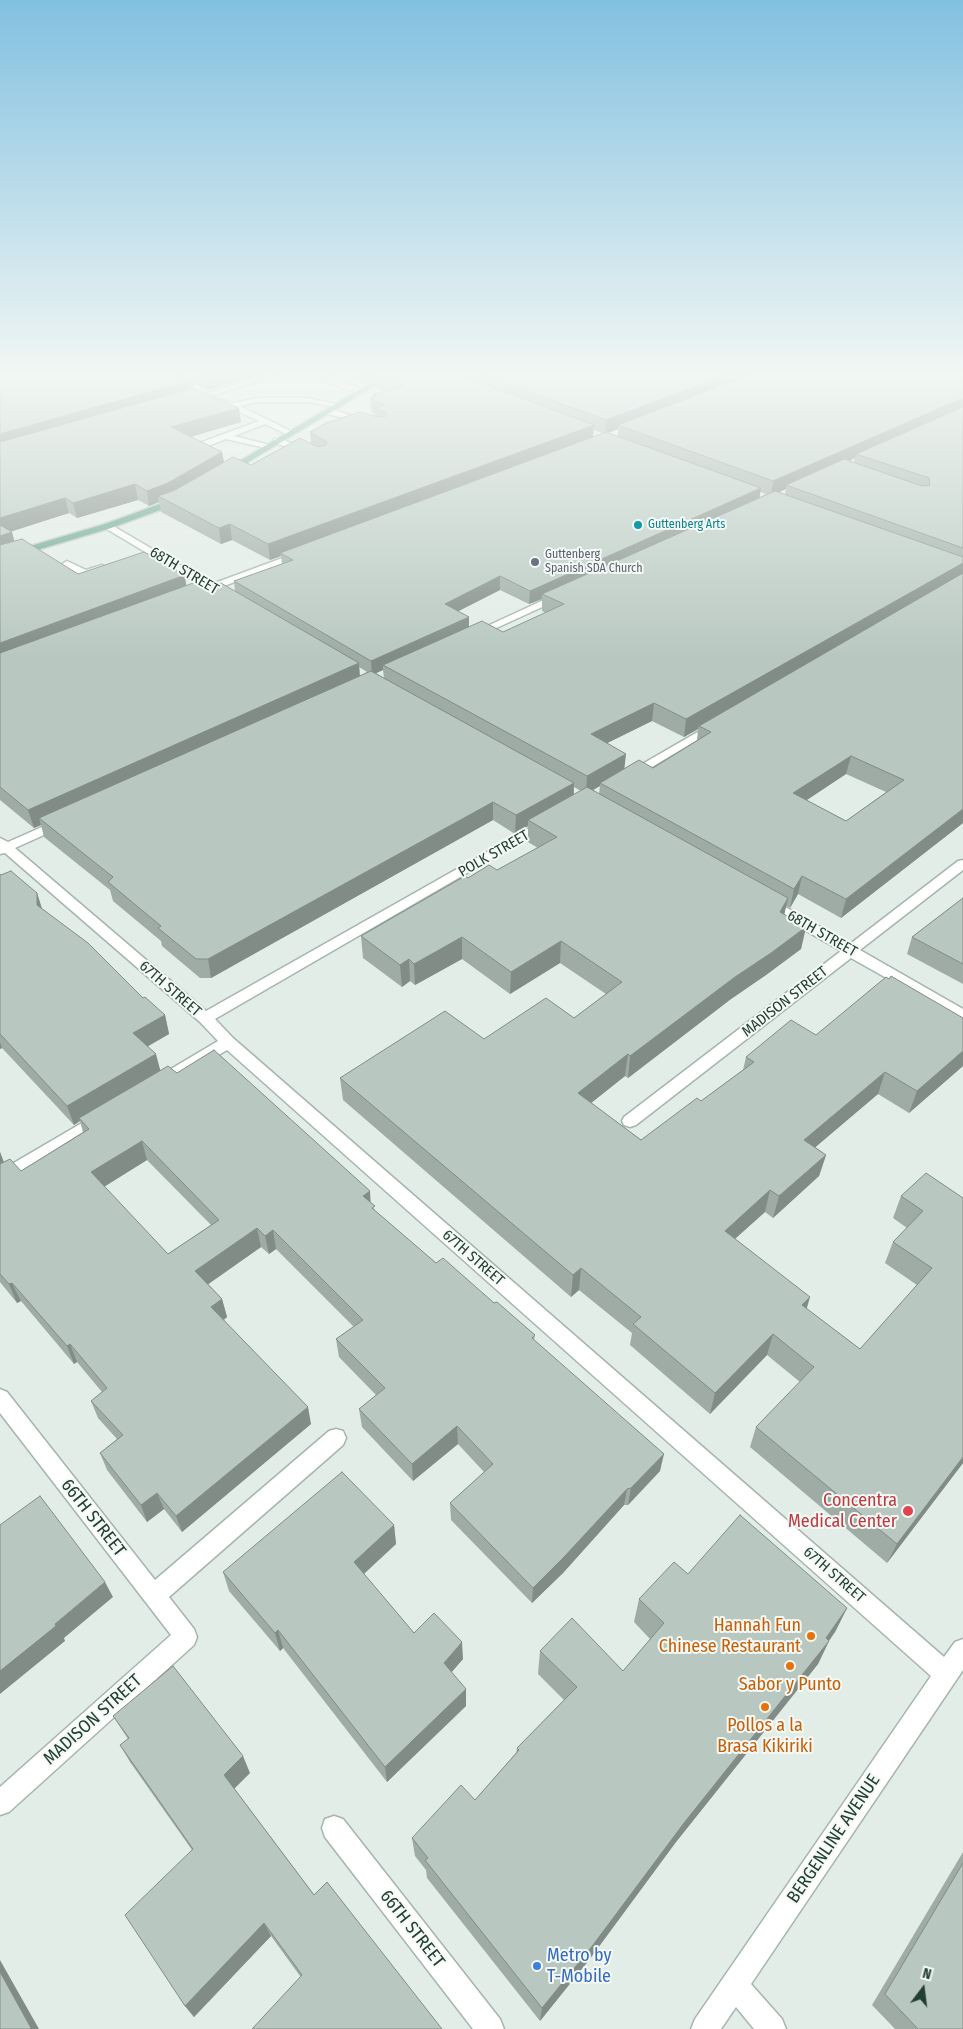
<!DOCTYPE html>
<html>
<head>
<meta charset="utf-8">
<style>
  body { margin:0 }
  #map { position:relative; width:963px; height:2029px; overflow:hidden; background:#e3ede7; font-family:"Fira Sans Condensed",sans-serif }
  canvas { display:block }
  .north { position:absolute; left:898px; top:1964px; width:50px; height:50px; -webkit-text-stroke:4px #f4f9f6; paint-order:stroke; rotate:15deg; font-size:14px; font-weight:700; line-height:20px; text-align:center; color:#223f34 }
  .north::after { content:''; display:block; margin:auto; width:18px; height:22px; background:#223f34; clip-path:polygon(50% 0,100% 100%,50% 72%,0 100%) }
</style>
</head>
<body>
<div id="map">
<canvas width="963" height="2029"></canvas>
<div class="north">N</div>
</div>
<script>
const g = document.querySelector('canvas').getContext('2d');
g.lineJoin = 'round';
const shape = rows => new Path2D(rows.map(r => 'M' + r).join(''));
function stroke(path, color, width, dash) { g.strokeStyle = color; g.lineWidth = width; g.lineCap = dash ? 'butt' : 'round'; g.setLineDash(dash || []); g.stroke(path); }
function fillPath(path, color) { g.fillStyle = color; g.fill(path, 'evenodd'); }
function label(font, color, halo, rows, align = 'center') {
  g.font = font + ' "Fira Sans Condensed",sans-serif'; g.lineWidth = 4; g.setLineDash([]); g.textBaseline = 'middle'; g.strokeStyle = halo; g.fillStyle = color; for (const [text, x, y, turn = 0] of rows) {
    g.save(); g.translate(x, y); g.rotate((+turn || 0) * Math.PI / 180); g.textAlign = isNaN(turn) ? turn : align; if (halo) g.strokeText(text, 0, 0); g.fillText(text, 0, 0); g.restore();
  }
}
const minor = shape([
  [271,373,283,373,192,402,185,400,271,373],
  [308,373,318,373,366,390,362,392,343,389,308,373],
  [258,398,307,398,341,405,337,407,307,402,258,402,240,406,295,433,288,435,265,424,234,436,270,445,270,449,226,439,200,449,194,449,194,445,259,421,219,403,219,399,233,403,258,398],
  [325,409,331,409,371,422,364,424,325,413,325,409],
  [274,439,280,439,311,450,304,452,274,443,274,439],
  [108,523,212,584,296,553,302,553,304,555,219,588,232,597,227,600,211,592,203,592,201,590,204,587,105,528,105,524,108,523],
  [67,561,86,570,102,565,107,568,85,577,64,566,62,564,67,561],
  [561,592,566,595,564,597,479,636,475,637,470,634,561,592],
  [715,722,719,723,721,725,719,727,635,777,631,778,625,774,715,722],
  [60,819,64,820,66,823,64,826,15,848,206,1011,540,822,548,822,550,825,215,1019,233,1038,944,1657,955,1642,963,1639,963,1670,751,1984,782,2019,786,2029,754,2029,736,2007,721,2029,691,2029,695,2019,931,1676,227,1050,166,1087,160,1089,154,1087,152,1083,154,1079,218,1041,200,1022,5,853,0,854,0,838,8,842,60,819],
  [963,860,963,870,860,950,963,1009,963,1021,851,958,636,1125,630,1127,624,1125,622,1121,624,1117,841,951,763,906,761,903,763,900,773,900,850,944,958,861,963,860],
  [99,1113,105,1115,107,1119,105,1123,0,1186,0,1171,99,1113],
  [0,1389,7,1392,155,1580,329,1431,336,1429,343,1431,346,1438,343,1445,169,1597,194,1629,197,1637,194,1645,9,1812,0,1815,0,1787,171,1635,0,1413,0,1389],
  [334,1816,343,1819,500,2019,504,2029,473,2029,325,1837,322,1828,325,1819,334,1816]
]);
const major = shape([
  [387,373,396,373,230,473,223,471,387,373],
  [179,497,183,500,182,502,111,528,0,561,0,555,105,524,179,497]
]);
const wall = shape([
  [0,373,265,373,207,390,193,383,193,388,241,422,191,437,224,462,251,465,311,443,310,432,374,416,374,414,371,412,370,398,373,398,373,395,384,391,375,388,374,378,365,384,338,373,963,373,963,823,841,918,798,894,790,908,786,906,784,915,806,927,801,949,766,975,731,999,628,1078,625,1076,591,1103,641,1140,701,1101,743,1070,746,1057,816,1035,963,1018,963,1066,909,1113,878,1094,815,1147,826,1155,819,1176,773,1218,765,1212,735,1239,806,1309,860,1349,917,1285,885,1263,893,1242,907,1228,893,1218,901,1196,963,1198,963,1463,887,1563,750,1447,756,1427,800,1382,767,1355,710,1414,630,1345,632,1333,579,1290,571,1297,343,1100,340,1078,484,1039,574,1018,606,994,560,963,510,994,462,959,415,985,410,981,402,987,363,958,361,936,468,878,497,870,538,848,528,842,528,826,515,834,493,820,211,978,200,978,162,946,161,941,113,901,110,890,44,837,41,825,34,828,0,800],
  [618,429,618,436,608,433],
  [593,430,603,433,593,437],
  [855,458,854,463,850,461],
  [786,489,785,494,779,492],
  [760,492,766,494,760,497],
  [138,500,149,506,159,502,161,512,221,544,232,540,270,560,281,556,282,564,234,581,235,592,186,585,78,574,14,541,12,532,10,532,69,513,77,518],
  [500,590,529,604,542,599,542,611,546,613,503,632,469,626,458,611],
  [359,667,367,672,360,676],
  [383,670,384,678,376,673],
  [652,721,684,737,698,729,697,741,653,768,625,769,607,743],
  [846,774,886,792,846,821,806,800],
  [600,786,599,794,593,790],
  [574,787,581,791,574,795],
  [0,874,37,893,42,909,143,998,165,1015,169,1034,148,1046,160,1070,177,1073,371,1203,375,1211,436,1263,494,1303,535,1335,534,1340,660,1471,628,1505,624,1505,563,1573,532,1603,451,1520,450,1503,484,1472,458,1444,413,1481,362,1427,359,1409,376,1395,339,1357,336,1339,354,1327,276,1249,269,1254,261,1247,208,1284,222,1299,227,1317,224,1320,311,1424,182,1532,164,1509,147,1522,107,1470,100,1453,117,1439,98,1418,91,1401,102,1392,77,1362,74,1364,21,1301,17,1303,0,1282,0,1152,4,1162,21,1171,83,1132,80,1121,74,1125,2,1048,0,1049],
  [147,1160,211,1225,168,1254,104,1187],
  [963,898,963,984,907,954,912,937],
  [394,1525,396,1544,364,1574,414,1633,463,1659,451,1672,466,1706,387,1782,283,1648,280,1651,229,1591,223,1572],
  [688,1574,847,1608,835,1632,829,1641,818,1664,676,1842,589,1960,540,2021,427,1878,426,1870,415,1856,412,1838,475,1800,516,1753,517,1748,564,1700,538,1674,540,1651,623,1671,650,1639,634,1622,639,1599],
  [113,1716,250,1773,234,1788,314,1895,442,2029,300,1976,271,1936,194,2017,185,2006,192,1850,130,1762,120,1745,128,1739],
  [963,1852,963,2029,895,2029,872,2005]
]);
const shadedWall = shape([
  [215,373,265,373,207,390,205,376],
  [364,373,383,373,374,374,374,378,365,384],
  [732,373,767,373,618,425,618,429,605,434,606,420],
  [192,380,194,393,0,449,0,434],
  [963,398,963,410,856,454,855,458,792,487,786,485,786,489,771,496,773,481],
  [239,408,241,422,173,442,171,427],
  [594,425,593,439,280,553,281,556,270,560,268,544],
  [222,452,225,466,170,498,158,496,159,502,149,506,147,491],
  [135,484,138,500,77,518,73,503],
  [761,488,759,501,542,594,542,599,529,604,530,591],
  [65,498,69,513,0,535,0,518],
  [230,524,232,540,221,544,219,528],
  [12,532,16,548,0,553,0,536],
  [963,563,963,576,699,726,698,729,684,737,686,719],
  [185,575,187,592,0,662,0,643],
  [500,576,500,590,445,618,445,604],
  [469,617,469,631,383,665,383,670,372,675,371,661],
  [359,663,360,681,39,818,41,825,34,828,28,810],
  [654,703,652,721,589,752,591,734],
  [626,754,624,772,600,783,600,786,586,794,587,776],
  [851,756,846,774,789,812,793,793],
  [574,783,573,801,528,820,528,826,515,834,516,815],
  [493,802,493,820,211,978,208,959],
  [963,809,963,823,841,918,846,899],
  [802,876,798,894,790,908,794,889],
  [37,893,43,912,37,905],
  [788,898,783,920,780,912],
  [806,927,801,949,766,975,731,999,628,1078,630,1056,735,977],
  [462,937,462,959,415,985,414,964],
  [561,941,560,963,510,994,511,972],
  [409,959,410,981,402,987,400,965],
  [165,1015,169,1034,138,1052,133,1033],
  [0,1042,2,1048,0,1049],
  [963,1051,963,1066,909,1113,917,1091],
  [156,1054,161,1073,79,1118,80,1121,74,1125,67,1106],
  [628,1054,625,1076,576,1115,578,1093],
  [885,1072,878,1094,798,1162,804,1140],
  [142,1141,147,1160,97,1191,91,1172],
  [0,1152,5,1166,0,1170],
  [826,1155,819,1176,773,1218,779,1196],
  [770,1190,765,1212,720,1252,725,1231],
  [370,1191,371,1210,363,1196],
  [257,1228,261,1247,200,1290,195,1271],
  [273,1230,276,1249,269,1254,265,1236],
  [581,1268,579,1290,571,1297,573,1275],
  [12,1283,21,1301,17,1303,9,1284],
  [810,1297,804,1318,802,1305],
  [222,1299,227,1317,216,1325,211,1307],
  [773,1334,767,1355,710,1414,715,1393],
  [70,1344,77,1362,74,1364,67,1346],
  [308,1407,311,1424,182,1532,176,1516],
  [457,1426,458,1444,413,1481,412,1464],
  [664,1454,660,1471,628,1505,631,1488],
  [963,1457,963,1463,887,1563,897,1544],
  [627,1489,624,1505,563,1573,532,1603,533,1588],
  [157,1493,164,1509,147,1522,141,1505],
  [394,1525,396,1544,357,1580,354,1562],
  [105,1582,113,1597,64,1638,65,1641,0,1694,0,1671,55,1624],
  [847,1608,835,1632,820,1653,829,1641,818,1664,676,1842,589,1960,540,2021,542,2008,826,1638],
  [278,1630,283,1648,280,1651,275,1633],
  [462,1642,463,1659,445,1680,444,1663],
  [466,1689,466,1706,387,1782,385,1767],
  [243,1756,250,1773,232,1791,224,1775],
  [264,1923,271,1936,194,2017,185,2006],
  [0,1960,39,2029,30,2029,0,1972]
]);
const building = shape([
  [7,373,179,373,192,380,0,434,0,375,7,373],
  [199,373,215,373,205,376,199,373],
  [376,373,454,373,594,425,268,544,230,524,219,528,158,496,175,490,233,457,251,465,300,438,318,447,326,445,327,442,310,432,326,423,360,412,378,417,386,416,386,412,374,408,385,405,370,398,376,396,373,395,404,386,374,374,376,373],
  [477,373,732,373,606,420,477,373],
  [754,373,963,373,963,398,773,481,618,425,754,373],
  [193,388,239,408,171,427,222,452,168,483,147,491,135,484,73,503,65,498,0,518,0,442,193,388],
  [963,407,963,548,786,485,844,459,922,486,930,485,929,478,856,454,963,407],
  [606,432,761,488,530,591,500,576,445,604,469,617,371,661,234,581,293,560,280,553,606,432],
  [775,491,963,557,963,563,686,719,654,703,591,734,626,754,587,776,383,665,482,621,503,632,564,604,542,594,775,491],
  [0,525,12,532,0,536,0,525],
  [22,539,78,574,144,552,185,575,0,643,0,545,22,539],
  [963,573,963,809,846,899,802,876,794,889,600,783,639,760,653,768,711,732,699,726,963,573],
  [851,756,904,780,846,821,793,793,851,756],
  [196,582,209,588,221,583,359,663,28,810,0,787,0,653,196,582],
  [371,671,574,783,516,815,493,802,208,959,196,959,158,928,161,926,108,882,113,877,39,818,371,671],
  [587,787,788,898,780,912,806,927,771,953,735,977,630,1056,628,1054,578,1093,641,1140,697,1098,701,1101,754,1062,746,1057,791,1020,816,1035,886,977,889,979,891,976,963,1018,963,1051,917,1091,885,1072,804,1140,826,1155,779,1196,770,1190,725,1231,810,1297,802,1305,860,1349,932,1268,893,1242,923,1211,901,1196,926,1173,963,1198,963,1457,897,1544,756,1427,814,1367,773,1334,715,1393,633,1324,641,1317,581,1268,573,1275,340,1078,445,1011,484,1039,546,998,574,1018,622,982,561,941,511,972,462,937,414,964,409,959,400,965,361,936,465,876,468,878,489,865,497,870,557,837,528,820,587,787],
  [11,871,37,893,37,905,88,943,143,998,145,997,165,1015,133,1033,156,1054,67,1106,0,1034,0,874,1,875,11,871],
  [963,898,963,964,912,937,963,898],
  [214,1050,370,1191,363,1196,375,1206,372,1208,436,1263,443,1258,494,1303,497,1302,535,1335,532,1338,664,1454,631,1488,627,1489,564,1557,533,1588,450,1503,493,1464,457,1426,412,1464,359,1409,385,1388,336,1339,363,1320,273,1230,265,1236,257,1228,195,1271,222,1299,211,1307,308,1407,176,1516,157,1493,141,1505,100,1453,123,1435,91,1401,107,1388,70,1344,67,1346,12,1283,9,1284,0,1274,0,1164,10,1159,21,1171,89,1129,79,1118,168,1066,177,1073,214,1050],
  [142,1141,219,1220,168,1254,91,1172,142,1141],
  [342,1472,394,1525,354,1562,414,1633,434,1613,462,1642,444,1663,466,1689,385,1767,278,1630,275,1633,223,1572,342,1472],
  [40,1496,105,1582,55,1624,56,1626,0,1671,0,1525,40,1496],
  [740,1515,847,1608,826,1638,829,1641,684,1823,593,1945,542,2008,425,1860,428,1858,412,1838,461,1785,475,1800,519,1750,517,1748,577,1687,540,1651,572,1618,623,1671,664,1623,639,1599,674,1562,688,1574,740,1515],
  [173,1666,243,1756,224,1775,314,1895,327,1882,442,2029,252,2029,302,1975,264,1923,185,2006,125,1915,193,1849,120,1745,129,1738,113,1716,173,1666],
  [963,1863,963,2029,918,2029,885,1994,963,1863],
  [0,1972,31,2028,30,2029,0,2029,0,1972]
]);
const markers = [
  [638,525,5,"#0f9aa8"],
  [535,562,5,"#6b7280"],
  [908,1511,6,"#e0444e"],
  [811,1636,5,"#e8710a"],
  [790,1666,5,"#e8710a"],
  [765,1707,5,"#e8710a"],
  [537,1966,5,"#3f7fe0"]
];
const farCulturenames = [
  ["Guttenberg Arts",648,525]
];
const farWorshipnames = [
  ["Guttenberg",545,555],
  ["Spanish SDA Church",545,569]
];
const streetNames = [
  ["68TH STREET",184,571,31],
  ["POLK STREET",494,854,-30],
  ["68TH STREET",822,934,30],
  ["67TH STREET",170,989,41],
  ["MADISON STREET",785,1002,-38],
  ["67TH STREET",473,1258,41],
  ["67TH STREET",834,1575,41]
];
const nearHealthnames = [
  ["Concentra",897,1501],
  ["Medical Center",897,1522]
];
const nearStreetnames = [
  ["66TH STREET",93,1518,52],
  ["MADISON STREET",93,1720,-42],
  ["BERGENLINE AVENUE",834,1839,-56],
  ["66TH STREET",412,1929,52]
];
const nearFoodnames = [
  ["Hannah Fun",801,1626,"right"],
  ["Chinese Restaurant",801,1647,"right"],
  ["Sabor y Punto",790,1685],
  ["Pollos a la",765,1726],
  ["Brasa Kikiriki",765,1747]
];
const nearShopnames = [
  ["Metro by",547,1956],
  ["T-Mobile",547,1977]
];
stroke(minor, '#a5b5ae', 3);
stroke(major, '#c1c9c6', 3);
fillPath(minor, '#fff');
fillPath(major, '#66a48d');
fillPath(wall, '#9eaca5');
fillPath(shadedWall, '#818c86');
fillPath(building, '#b8c8c0');
stroke(building, '#818c86', 1);
const sky = g.createLinearGradient(0, 0, 0, 657);
sky.addColorStop(0, '#82c0e0');
sky.addColorStop(0.57, '#f2f7f4');
sky.addColorStop(1, '#f2f7f400');
g.fillStyle = sky;
g.fillRect(0, 0, 963, 657);
for (const [x, y, r, color] of markers) { const dot = new Path2D(); dot.arc(x, y, r, 0, 2 * Math.PI); g.fillStyle = color; g.fill(dot); stroke(dot, '#f4f9f6', 2); }
label('12px', '#0d838f', '#f4f9f6', farCulturenames, 'left');
label('12px', '#5b616d', '#f4f9f6', farWorshipnames, 'left');
label('15px', '#223f34', '#f4f9f6', streetNames);
label('18px', '#be3a42', '#f4f9f6', nearHealthnames, 'right');
label('18px', '#223f34', '#f4f9f6', nearStreetnames);
label('18px', '#c56008', '#f4f9f6', nearFoodnames);
label('18px', '#366cbe', '#f4f9f6', nearShopnames, 'left');
</script>
</body>
</html>
